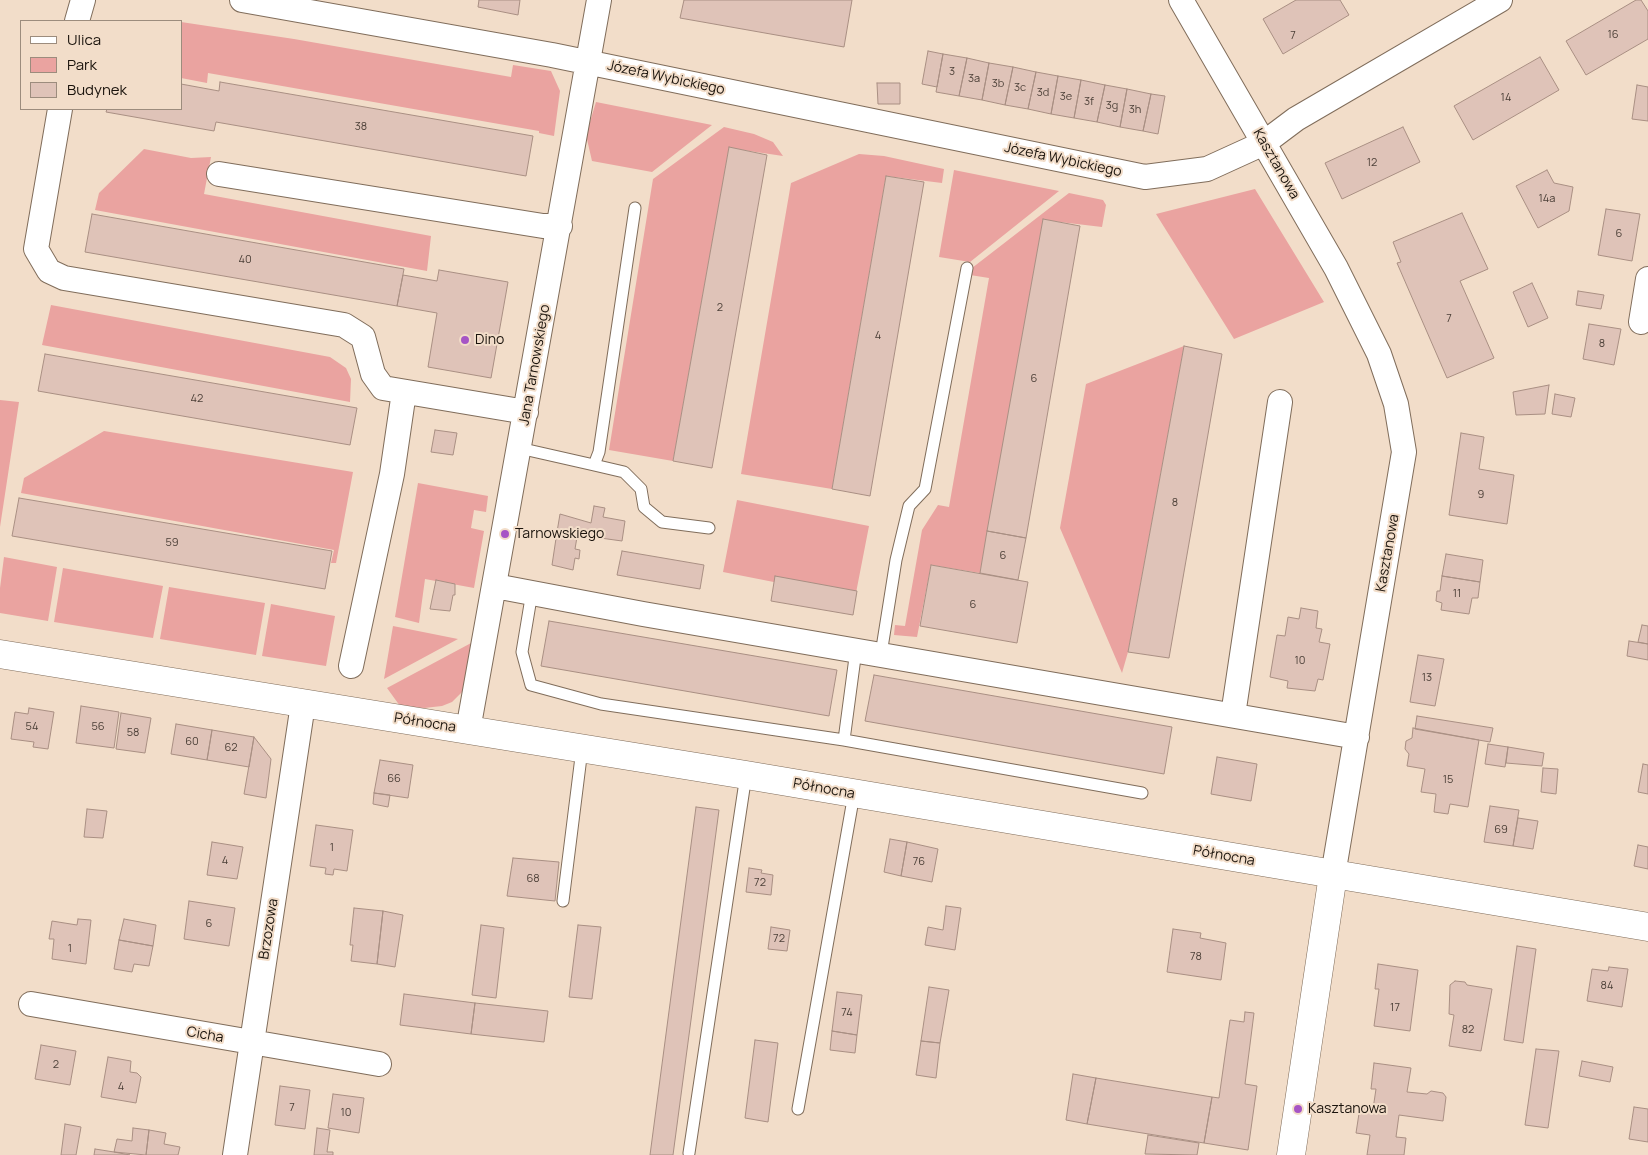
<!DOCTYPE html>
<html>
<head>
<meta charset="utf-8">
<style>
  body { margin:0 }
  #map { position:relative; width:1648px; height:1155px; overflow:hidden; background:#f2ddc9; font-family:Manrope,sans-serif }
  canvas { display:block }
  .legend { position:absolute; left:20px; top:20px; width:162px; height:90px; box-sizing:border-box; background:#f2ddc9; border:1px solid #9c8c7d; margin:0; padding:6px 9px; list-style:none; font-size:15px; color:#1a130c }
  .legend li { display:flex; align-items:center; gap:10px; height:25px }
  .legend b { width:25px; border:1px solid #9c8c7d }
</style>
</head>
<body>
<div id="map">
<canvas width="1648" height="1155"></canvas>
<ul class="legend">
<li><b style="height:6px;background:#fff"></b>Ulica</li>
<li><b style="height:14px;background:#eaa3a0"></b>Park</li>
<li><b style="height:14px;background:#dfc3b8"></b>Budynek</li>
</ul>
</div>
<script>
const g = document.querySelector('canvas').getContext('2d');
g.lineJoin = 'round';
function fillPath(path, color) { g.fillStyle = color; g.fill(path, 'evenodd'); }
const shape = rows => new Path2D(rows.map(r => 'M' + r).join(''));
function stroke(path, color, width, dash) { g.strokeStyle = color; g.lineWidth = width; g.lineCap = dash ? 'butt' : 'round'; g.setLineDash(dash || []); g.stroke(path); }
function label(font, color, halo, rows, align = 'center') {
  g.font = font + ' Manrope,sans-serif'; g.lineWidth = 4; g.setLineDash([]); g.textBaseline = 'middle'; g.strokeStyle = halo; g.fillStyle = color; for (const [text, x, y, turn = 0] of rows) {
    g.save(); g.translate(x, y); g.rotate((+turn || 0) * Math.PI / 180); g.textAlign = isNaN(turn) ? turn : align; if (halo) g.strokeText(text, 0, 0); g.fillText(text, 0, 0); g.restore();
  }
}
const green = shape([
  [181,22,294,39,511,77,513,65,551,71,560,91,554,136,539,133,539,131,208,73,207,83,181,78],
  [596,102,712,125,652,172,592,161,586,135],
  [724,127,754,134,773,142,783,156,729,148,673,461,609,450,653,179],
  [144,149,191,158,211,157,204,194,431,236,427,271,95,210,99,193],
  [859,154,884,156,944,169,942,183,886,176,832,489,741,474,791,183],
  [954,170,1059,191,970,262,939,257],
  [1255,189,1324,302,1234,339,1156,214],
  [1069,193,1103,200,1106,205,1102,227,1043,220,980,573,931,565,917,637,894,635,895,625,905,626,922,530,938,505,949,507,989,278,970,275,972,268],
  [51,305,330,357,346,368,351,379,350,402,42,345],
  [1184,346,1128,652,1122,673,1060,528,1086,384],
  [0,400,19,402,0,527],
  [104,431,353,472,336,563,331,563,334,550,21,493,24,478],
  [418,483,488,496,486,512,474,510,471,528,484,531,474,588,425,579,419,623,395,617],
  [737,500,869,526,855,598,723,572],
  [4,557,57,567,48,621,0,613,0,588],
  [63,568,163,586,153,638,54,622],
  [169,587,265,603,256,655,160,639],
  [271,604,335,616,326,666,262,656],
  [393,626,458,639,384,679],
  [473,642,465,689,452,702,442,706,424,708,400,706,387,688]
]);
const building = shape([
  [479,0,520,0,518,15,478,7,479,0],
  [684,0,852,0,844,47,680,18,684,0],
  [1296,0,1340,0,1349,15,1283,54,1263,19,1296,0],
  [1636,0,1641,0,1648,11,1648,39,1586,75,1566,41,1636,0],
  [928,51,943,54,937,87,922,84,928,51],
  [943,54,967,58,959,96,936,92,943,54],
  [1540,57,1559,90,1473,140,1454,106,1540,57],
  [967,58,989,63,982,100,959,96,967,58],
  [989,63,1013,67,1005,105,982,100,989,63],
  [1013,67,1036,72,1028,109,1005,105,1013,67],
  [1036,72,1058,76,1051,114,1028,109,1036,72],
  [1058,76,1081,80,1074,118,1051,114,1058,76],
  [1081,80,1105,85,1097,122,1074,118,1081,80],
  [220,82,533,136,526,176,216,122,214,131,106,112,107,109,181,109,181,84,219,91,220,82],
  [877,83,900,83,900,104,878,104,877,83],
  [1105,85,1127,89,1120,127,1097,122,1105,85],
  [1637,85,1648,87,1648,121,1632,119,1637,85],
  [1127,89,1151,94,1143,131,1120,127,1127,89],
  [1151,94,1165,96,1158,134,1143,131,1151,94],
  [1403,127,1420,162,1342,199,1325,163,1403,127],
  [729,147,767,155,712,468,673,461,729,147],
  [1547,170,1554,183,1573,187,1569,211,1538,228,1516,186,1547,170],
  [886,176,924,182,870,496,832,489,886,176],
  [1606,209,1640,214,1632,261,1598,255,1606,209],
  [1462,213,1488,269,1460,281,1494,358,1447,378,1397,263,1401,262,1393,242,1462,213],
  [92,214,404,269,397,306,85,252,92,214],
  [1043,219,1080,226,1026,538,987,531,1043,219],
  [439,270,508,282,491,378,428,367,437,313,397,306,403,275,437,281,439,270],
  [1532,283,1548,318,1528,327,1513,292,1532,283],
  [1578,291,1604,295,1601,309,1576,305,1578,291],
  [1589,324,1621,329,1614,365,1583,359,1589,324],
  [1184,346,1222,354,1169,658,1128,652,1184,346],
  [45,354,357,408,350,445,38,391,45,354],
  [1549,385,1545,414,1516,415,1513,392,1549,385],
  [1555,394,1575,398,1571,417,1552,414,1555,394],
  [435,430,457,433,453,455,431,452,435,430],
  [1461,433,1484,437,1479,469,1514,475,1507,524,1449,515,1461,433],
  [19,498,332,551,325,589,12,536,19,498],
  [594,506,605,508,603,517,625,521,622,541,557,532,560,514,591,523,594,506],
  [987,531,1026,538,1018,580,980,573,987,531],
  [557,532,577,537,575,549,580,550,579,559,575,558,573,570,552,565,557,532],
  [622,551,704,565,700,589,617,575,622,551],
  [1446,554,1483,560,1480,582,1442,576,1446,554],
  [931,565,1028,582,1017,643,920,626,931,565],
  [775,576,857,591,853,615,771,601,775,576],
  [1442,576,1480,582,1478,598,1472,598,1469,614,1441,610,1442,603,1436,601,1437,591,1440,591,1442,576],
  [436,580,455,584,455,595,453,595,450,611,430,609,436,580],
  [1301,608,1318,611,1316,628,1322,629,1319,642,1330,644,1323,680,1318,679,1315,691,1287,688,1288,681,1270,677,1277,635,1285,636,1288,617,1299,619,1301,608],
  [549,621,837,670,829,716,541,666,549,621],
  [1642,625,1648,626,1648,644,1638,642,1642,625],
  [1629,641,1648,644,1648,660,1627,656,1629,641],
  [1418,655,1444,659,1435,706,1410,702,1418,655],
  [874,675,1172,727,1164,774,865,721,874,675],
  [81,706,119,712,114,748,76,743,81,706],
  [29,708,54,712,48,749,33,747,34,742,11,739,15,712,28,714,29,708],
  [121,713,151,718,145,753,116,749,121,713],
  [1417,716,1493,728,1490,742,1415,729,1417,716],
  [176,724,212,730,207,760,171,754,176,724],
  [1413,728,1479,740,1468,807,1450,804,1448,814,1434,812,1436,794,1421,792,1425,769,1407,766,1409,754,1405,749,1406,741,1412,738,1413,728],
  [212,730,254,737,249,767,207,760,212,730],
  [254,737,271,759,266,798,244,794,254,737],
  [1488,744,1508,747,1505,767,1485,764,1488,744],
  [1508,747,1544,753,1542,766,1506,763,1508,747],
  [1217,757,1257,764,1251,801,1211,794,1217,757],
  [380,760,413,765,408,798,374,793,380,760],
  [1643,764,1648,765,1648,794,1638,792,1643,764],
  [1543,768,1558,769,1556,794,1541,792,1543,768],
  [374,793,390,795,388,807,373,804,374,793],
  [1490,806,1519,810,1513,846,1484,842,1490,806],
  [696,807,719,810,673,1155,650,1155,696,807],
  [87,809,107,811,103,838,84,837,87,809],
  [1518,818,1538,821,1533,849,1513,846,1518,818],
  [316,825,353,830,347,871,334,869,333,875,325,874,326,868,310,866,316,825],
  [890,839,907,842,901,876,884,872,890,839],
  [212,842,243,847,237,879,207,875,212,842],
  [907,842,938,849,932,882,901,876,907,842],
  [1638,845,1648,847,1648,869,1634,866,1638,845],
  [513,858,559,862,555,901,507,896,513,858],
  [749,868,762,870,761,873,773,875,771,895,746,892,749,868],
  [189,901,235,908,229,946,184,939,189,901],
  [946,906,961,908,955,950,925,945,928,927,943,930,946,906],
  [354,908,383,911,377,964,351,961,353,945,350,945,354,908],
  [383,911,403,915,395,967,377,964,383,911],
  [78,919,91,920,86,964,52,959,54,939,49,939,52,921,77,925,78,919],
  [124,919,156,925,153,946,119,940,124,919],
  [481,925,504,928,496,998,472,995,481,925],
  [578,925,601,927,592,999,569,997,578,925],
  [771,927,790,930,787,951,768,949,771,927],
  [1173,929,1201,933,1200,938,1226,943,1221,980,1167,972,1173,929],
  [119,940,153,946,149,966,134,964,132,972,114,969,119,940],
  [1517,946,1536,949,1523,1043,1504,1040,1517,946],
  [1378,964,1418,970,1410,1031,1374,1026,1379,989,1375,989,1378,964],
  [1609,967,1628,969,1622,1007,1587,1001,1592,969,1608,971,1609,967],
  [1455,981,1465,982,1467,985,1492,989,1481,1051,1449,1046,1454,1015,1449,1014,1450,985,1455,981],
  [929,987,949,990,940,1043,921,1041,929,987],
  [837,992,862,995,857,1035,832,1031,837,992],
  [404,994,475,1003,471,1034,400,1025,404,994],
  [475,1003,548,1011,544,1042,471,1034,475,1003],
  [1245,1012,1254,1013,1245,1084,1257,1086,1248,1150,1204,1143,1212,1097,1219,1098,1230,1020,1244,1022,1245,1012],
  [832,1031,857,1035,855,1053,830,1050,832,1031],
  [755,1040,778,1043,768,1122,745,1118,755,1040],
  [921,1041,940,1043,936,1078,916,1075,921,1041],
  [41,1045,76,1051,70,1085,35,1079,41,1045],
  [1536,1049,1559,1051,1548,1128,1525,1125,1536,1049],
  [108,1057,131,1061,130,1072,137,1073,141,1077,136,1103,101,1097,108,1057],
  [1582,1061,1613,1067,1610,1082,1579,1076,1582,1061],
  [1374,1063,1411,1068,1407,1092,1427,1094,1431,1091,1443,1093,1446,1097,1443,1121,1399,1115,1396,1137,1406,1138,1404,1155,1367,1155,1370,1135,1356,1133,1360,1107,1373,1109,1376,1089,1371,1089,1374,1063],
  [1073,1074,1096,1078,1087,1124,1066,1120,1073,1074],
  [1096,1078,1212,1097,1204,1143,1087,1124,1096,1078],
  [280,1086,310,1090,305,1129,275,1125,280,1086],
  [333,1094,364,1098,359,1133,328,1128,333,1094],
  [1634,1107,1648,1109,1648,1142,1629,1139,1634,1107],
  [65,1124,81,1127,76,1155,61,1155,65,1124],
  [133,1128,149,1130,146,1155,114,1152,117,1139,132,1141,133,1128],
  [317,1128,330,1130,327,1152,333,1152,333,1155,314,1155,317,1128],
  [149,1130,166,1133,164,1144,180,1147,178,1155,146,1155,149,1130],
  [1148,1135,1199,1143,1197,1155,1145,1154,1148,1135],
  [95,1149,114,1152,130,1155,94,1155,95,1149]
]);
const lane = shape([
  [519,448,594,465,599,452,635,208],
  [594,465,624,472,641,489,644,507,662,522,709,528],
  [532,592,522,652,531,685,601,704,844,740],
  [856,650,844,740,1142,793],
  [881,654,896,560,909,506,925,489,967,268],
  [563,901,582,749],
  [798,1109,854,794],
  [689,1153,746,775]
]);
const street = shape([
  [242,0,552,55,1145,177,1207,169,1264,143,1296,119,1500,0],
  [1181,0,1336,268,1379,354,1396,404,1404,452,1333,875],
  [77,21,83,0],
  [60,109,36,249,49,271,64,278,344,325,363,337,373,374,383,388,526,412],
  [219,174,543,226,560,226],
  [1641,322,1648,279],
  [495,586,643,614,1357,737],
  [351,666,392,474,404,392],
  [1233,715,1280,402],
  [468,730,599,0],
  [31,1004,379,1064],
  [235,1155,303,704]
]);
const secondary = shape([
  [0,654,746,775,1648,927],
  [1291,1155,1333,875]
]);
const markers = [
  [465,340,5,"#a655c5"],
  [505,534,5,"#a655c5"],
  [1298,1109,5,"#a655c5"]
];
const numberNames = [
  ["16",1613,35],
  ["7",1293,36],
  ["3",952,72],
  ["3a",974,79],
  ["3b",998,84],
  ["3c",1020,88],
  ["3d",1043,93],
  ["3e",1066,97],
  ["14",1506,98],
  ["3f",1089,102],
  ["3g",1112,106],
  ["3h",1135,110],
  ["38",361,127],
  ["12",1372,163],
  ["14a",1547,199],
  ["6",1619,234],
  ["40",245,260],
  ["2",720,308],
  ["7",1449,319],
  ["4",878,336],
  ["8",1602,344],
  ["6",1034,379],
  ["42",197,399],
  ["9",1481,495],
  ["8",1175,503],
  ["59",172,543],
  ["6",1003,556],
  ["11",1457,594],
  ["6",973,605],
  ["10",1300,661],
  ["13",1427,678],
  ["54",32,727],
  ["56",98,727],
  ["58",133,733],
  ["60",192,742],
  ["62",231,748],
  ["66",394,779],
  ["15",1448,780],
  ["69",1501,830],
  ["1",332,848],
  ["4",225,861],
  ["76",919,862],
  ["68",533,879],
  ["72",760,883],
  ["6",209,924],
  ["72",779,939],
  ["1",70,949],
  ["78",1196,957],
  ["84",1607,986],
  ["17",1395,1008],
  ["74",847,1013],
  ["82",1468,1030],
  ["2",56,1065],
  ["4",121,1087],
  ["7",292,1108],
  ["10",346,1113]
];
const streetNames = [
  ["Józefa Wybickiego",666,78,12],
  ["Józefa Wybickiego",1063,160,12],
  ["Kasztanowa",1276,164,60],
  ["Jana Tarnowskiego",535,365,-80],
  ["Kasztanowa",1388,553,-80],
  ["Północna",425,723,9],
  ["Północna",824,789,10],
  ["Północna",1224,856,10],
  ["Brzozowa",269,929,-81],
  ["Cicha",205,1035,10]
];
const poiNames = [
  ["Dino",475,340],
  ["Tarnowskiego",515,534],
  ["Kasztanowa",1308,1109]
];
fillPath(green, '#eaa3a0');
fillPath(building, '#dfc3b8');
stroke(building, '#a98f83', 1);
stroke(lane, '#806d5b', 13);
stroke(street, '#806d5b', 26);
stroke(secondary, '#806d5b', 29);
stroke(lane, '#fff', 11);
stroke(street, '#fff', 24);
stroke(secondary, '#fff', 28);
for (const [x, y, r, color] of markers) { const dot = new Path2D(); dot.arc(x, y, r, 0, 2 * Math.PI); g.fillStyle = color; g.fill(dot); stroke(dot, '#f2ddc9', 2); }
label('11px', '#4b3f37', null, numberNames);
label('14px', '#1a130c', '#f2ddc9', streetNames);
label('14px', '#1a130c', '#f2ddc9', poiNames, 'left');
</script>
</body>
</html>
